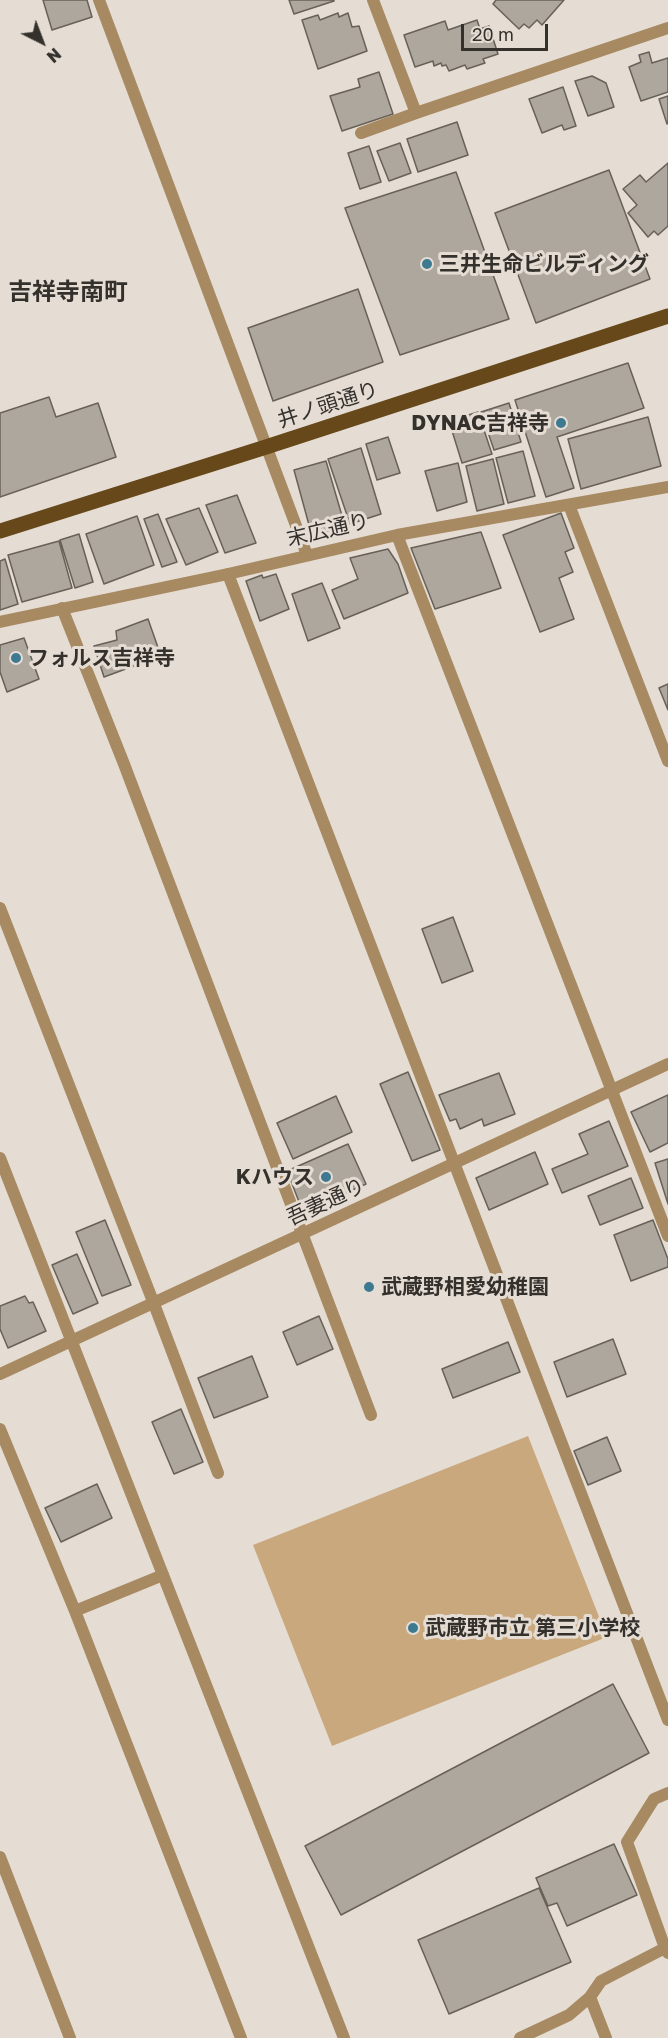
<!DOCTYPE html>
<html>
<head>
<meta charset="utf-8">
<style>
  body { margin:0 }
  #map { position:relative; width:668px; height:2038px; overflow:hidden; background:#e5ddd4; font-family:"Golos Text",sans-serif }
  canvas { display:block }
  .north { position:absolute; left:12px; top:12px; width:60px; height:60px; -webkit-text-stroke:4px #e5ddd4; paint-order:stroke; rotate:138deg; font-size:16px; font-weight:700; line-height:24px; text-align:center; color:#34312d }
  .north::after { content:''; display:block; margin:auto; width:21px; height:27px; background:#34312d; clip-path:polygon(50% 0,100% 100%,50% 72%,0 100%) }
  .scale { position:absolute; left:461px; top:24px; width:87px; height:27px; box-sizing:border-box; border:3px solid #34312d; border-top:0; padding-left:8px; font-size:18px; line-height:21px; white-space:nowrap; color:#34312d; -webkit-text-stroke:4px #e5ddd4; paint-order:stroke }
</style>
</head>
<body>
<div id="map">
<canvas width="668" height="2038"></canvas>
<div class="north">N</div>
<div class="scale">20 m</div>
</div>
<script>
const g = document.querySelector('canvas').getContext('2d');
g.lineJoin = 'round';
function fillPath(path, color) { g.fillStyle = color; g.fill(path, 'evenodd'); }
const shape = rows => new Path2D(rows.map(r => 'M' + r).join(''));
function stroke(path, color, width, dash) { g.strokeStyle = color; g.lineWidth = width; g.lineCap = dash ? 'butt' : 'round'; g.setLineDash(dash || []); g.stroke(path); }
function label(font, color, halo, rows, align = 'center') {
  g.font = font + ' "Golos Text","Noto Sans JP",sans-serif'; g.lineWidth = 6; g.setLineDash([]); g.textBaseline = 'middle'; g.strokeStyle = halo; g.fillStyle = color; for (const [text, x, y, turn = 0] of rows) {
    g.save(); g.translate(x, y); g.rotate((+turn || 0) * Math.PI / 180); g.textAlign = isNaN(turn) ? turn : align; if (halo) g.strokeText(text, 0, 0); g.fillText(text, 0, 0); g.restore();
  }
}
const green = shape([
  [528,1436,607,1637,332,1746,253,1545]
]);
const building = shape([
  [43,0,87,0,92,17,52,30,43,0],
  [289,0,334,0,334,1,294,14,289,0],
  [496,0,564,0,542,25,537,20,529,28,524,24,519,29,493,4,496,0],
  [338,13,339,17,348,13,352,27,359,26,367,51,318,69,302,20,318,15,320,20,338,13],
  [477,20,480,29,489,26,498,54,483,59,485,63,467,69,465,65,449,71,446,65,442,66,441,63,434,66,433,61,415,67,404,35,445,21,448,30,477,20],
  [649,52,652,63,668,58,668,92,641,101,629,67,641,62,639,55,649,52],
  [379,72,393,114,342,131,330,96,360,87,358,79,379,72],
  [592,76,606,83,614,107,588,116,575,81,592,76],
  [563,87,576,126,564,130,562,125,542,133,529,99,563,87],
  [668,96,668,123,667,124,659,99,668,96],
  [457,122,468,155,418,172,407,139,457,122],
  [400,143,411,173,389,181,377,151,400,143],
  [369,146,381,182,360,189,348,153,369,146],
  [668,163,668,226,658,235,654,231,648,237,628,213,637,205,623,189,640,175,646,182,668,163],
  [609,170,650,279,536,323,495,213,609,170],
  [456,172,509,319,400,355,345,208,456,172],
  [358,289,383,362,273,401,248,328,358,289],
  [628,363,644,408,557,437,574,488,546,497,515,400,628,363],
  [49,397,56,417,98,403,116,457,0,497,0,413,49,397],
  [509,403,521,442,494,450,481,412,509,403],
  [478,412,492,454,462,463,449,421,478,412],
  [648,417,661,466,581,489,568,439,648,417],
  [388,437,400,473,377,480,366,444,388,437],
  [361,448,381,514,350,524,328,459,361,448],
  [523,451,535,496,508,503,496,458,523,451],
  [493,459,504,504,477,511,466,466,493,459],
  [326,461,345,526,312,536,294,470,326,461],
  [458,463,467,502,437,511,425,471,458,463],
  [237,495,256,543,225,553,206,505,237,495],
  [199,508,218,552,186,565,166,519,199,508],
  [561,513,574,548,565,552,573,572,559,578,574,619,540,632,503,535,561,513],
  [158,514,177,562,162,567,144,519,158,514],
  [137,516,154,565,104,584,86,534,137,516],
  [481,532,501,588,435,609,411,548,481,532],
  [79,534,93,582,75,588,60,540,79,534],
  [59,541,72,588,22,602,8,555,59,541],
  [388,549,398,564,408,593,344,619,332,590,358,579,350,558,388,549],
  [5,559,18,604,0,610,0,561,5,559],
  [276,574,289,609,260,621,246,581,262,575,263,578,276,574],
  [322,583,340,628,308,641,292,594,322,583],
  [148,619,161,656,104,677,94,646,117,640,116,631,148,619],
  [24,638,39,679,7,692,0,672,0,645,24,638],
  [668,684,668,710,659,688,668,684],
  [453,917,473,971,442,983,422,929,453,917],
  [408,1072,440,1150,412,1161,380,1084,408,1072],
  [499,1073,515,1114,484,1126,482,1119,460,1129,456,1119,450,1121,439,1095,499,1073],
  [668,1095,668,1143,650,1152,631,1112,668,1095],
  [336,1096,352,1132,293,1159,277,1123,336,1096],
  [609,1121,628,1166,562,1193,552,1169,588,1154,579,1134,609,1121],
  [348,1144,366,1184,303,1212,287,1171,348,1144],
  [535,1152,548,1184,489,1210,476,1178,535,1152],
  [668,1159,668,1204,655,1163,668,1159],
  [631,1178,643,1208,600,1225,588,1196,631,1178],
  [105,1220,131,1285,102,1296,76,1232,105,1220],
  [653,1220,668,1259,668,1267,631,1281,614,1235,653,1220],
  [77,1254,98,1303,73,1314,52,1265,77,1254],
  [25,1296,29,1303,33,1302,46,1331,8,1348,0,1329,0,1306,25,1296],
  [319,1316,333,1349,297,1365,283,1332,319,1316],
  [613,1339,626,1374,567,1397,554,1362,613,1339],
  [508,1342,520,1372,453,1398,442,1369,508,1342],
  [252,1356,268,1397,214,1418,198,1378,252,1356],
  [181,1409,203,1462,174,1474,152,1422,181,1409],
  [607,1437,621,1471,588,1485,574,1451,607,1437],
  [97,1484,112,1518,61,1542,45,1508,97,1484],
  [613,1684,649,1753,341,1915,305,1846,613,1684],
  [614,1844,637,1895,567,1926,557,1903,548,1906,536,1878,614,1844],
  [539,1888,571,1962,449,2014,418,1940,539,1888]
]);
const service = shape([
  [361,133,416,113],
  [228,574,668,1720],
  [62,608,124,764,371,1415],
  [0,908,154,1304,218,1473],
  [0,1429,75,1611,241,2038],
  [75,1611,163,1575],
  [0,1857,70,2038],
  [520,2038,569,2015,590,1997],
  [606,2038,590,1997,601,1981,665,1948,627,1842,654,1799,668,1793]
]);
const pedestrian = shape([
  [665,1948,668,1953]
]);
const minor = shape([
  [99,0,307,555],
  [373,0,416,113,668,28],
  [569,505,668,761],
  [397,535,668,1236],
  [0,622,228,574,397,535,668,487],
  [0,1158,344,2038],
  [0,1374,668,1064]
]);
const primary = shape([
  [0,531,266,447,668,316]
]);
const markers = [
  [427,264,6,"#3d7990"],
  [561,423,6,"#3d7990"],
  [16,658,6,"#3d7990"],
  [326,1177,6,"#3d7990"],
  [369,1287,6,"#3d7990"],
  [413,1628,6,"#3d7990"]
];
const poiNames = [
  ["三井生命ビルディング",439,264],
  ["DYNAC吉祥寺",549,423,"right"],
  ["フォルス吉祥寺",28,658],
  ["Kハウス",314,1177,"right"],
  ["武蔵野相愛幼稚園",381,1287],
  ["武蔵野市立 第三小学校",425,1628]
];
const streetNames = [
  ["井ノ頭通り",328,405,-18],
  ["末広通り",328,530,-13],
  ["吾妻通り",326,1202,-25]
];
const quarterNames = [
  ["吉祥寺南町",68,292]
];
fillPath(green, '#c9a87d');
fillPath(building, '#aea79e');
stroke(building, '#676158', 1.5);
stroke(service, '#a88a62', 12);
stroke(pedestrian, '#a88a62', 12);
stroke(minor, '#a88a62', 12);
stroke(primary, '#67481a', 15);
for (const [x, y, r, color] of markers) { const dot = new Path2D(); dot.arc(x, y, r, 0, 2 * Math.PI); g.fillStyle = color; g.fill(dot); stroke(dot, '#e5ddd4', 2); }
label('bold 21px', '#34312d', '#e5ddd4', poiNames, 'left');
label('21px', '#34312d', '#e5ddd4', streetNames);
label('bold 24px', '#34312d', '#e5ddd4', quarterNames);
</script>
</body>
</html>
